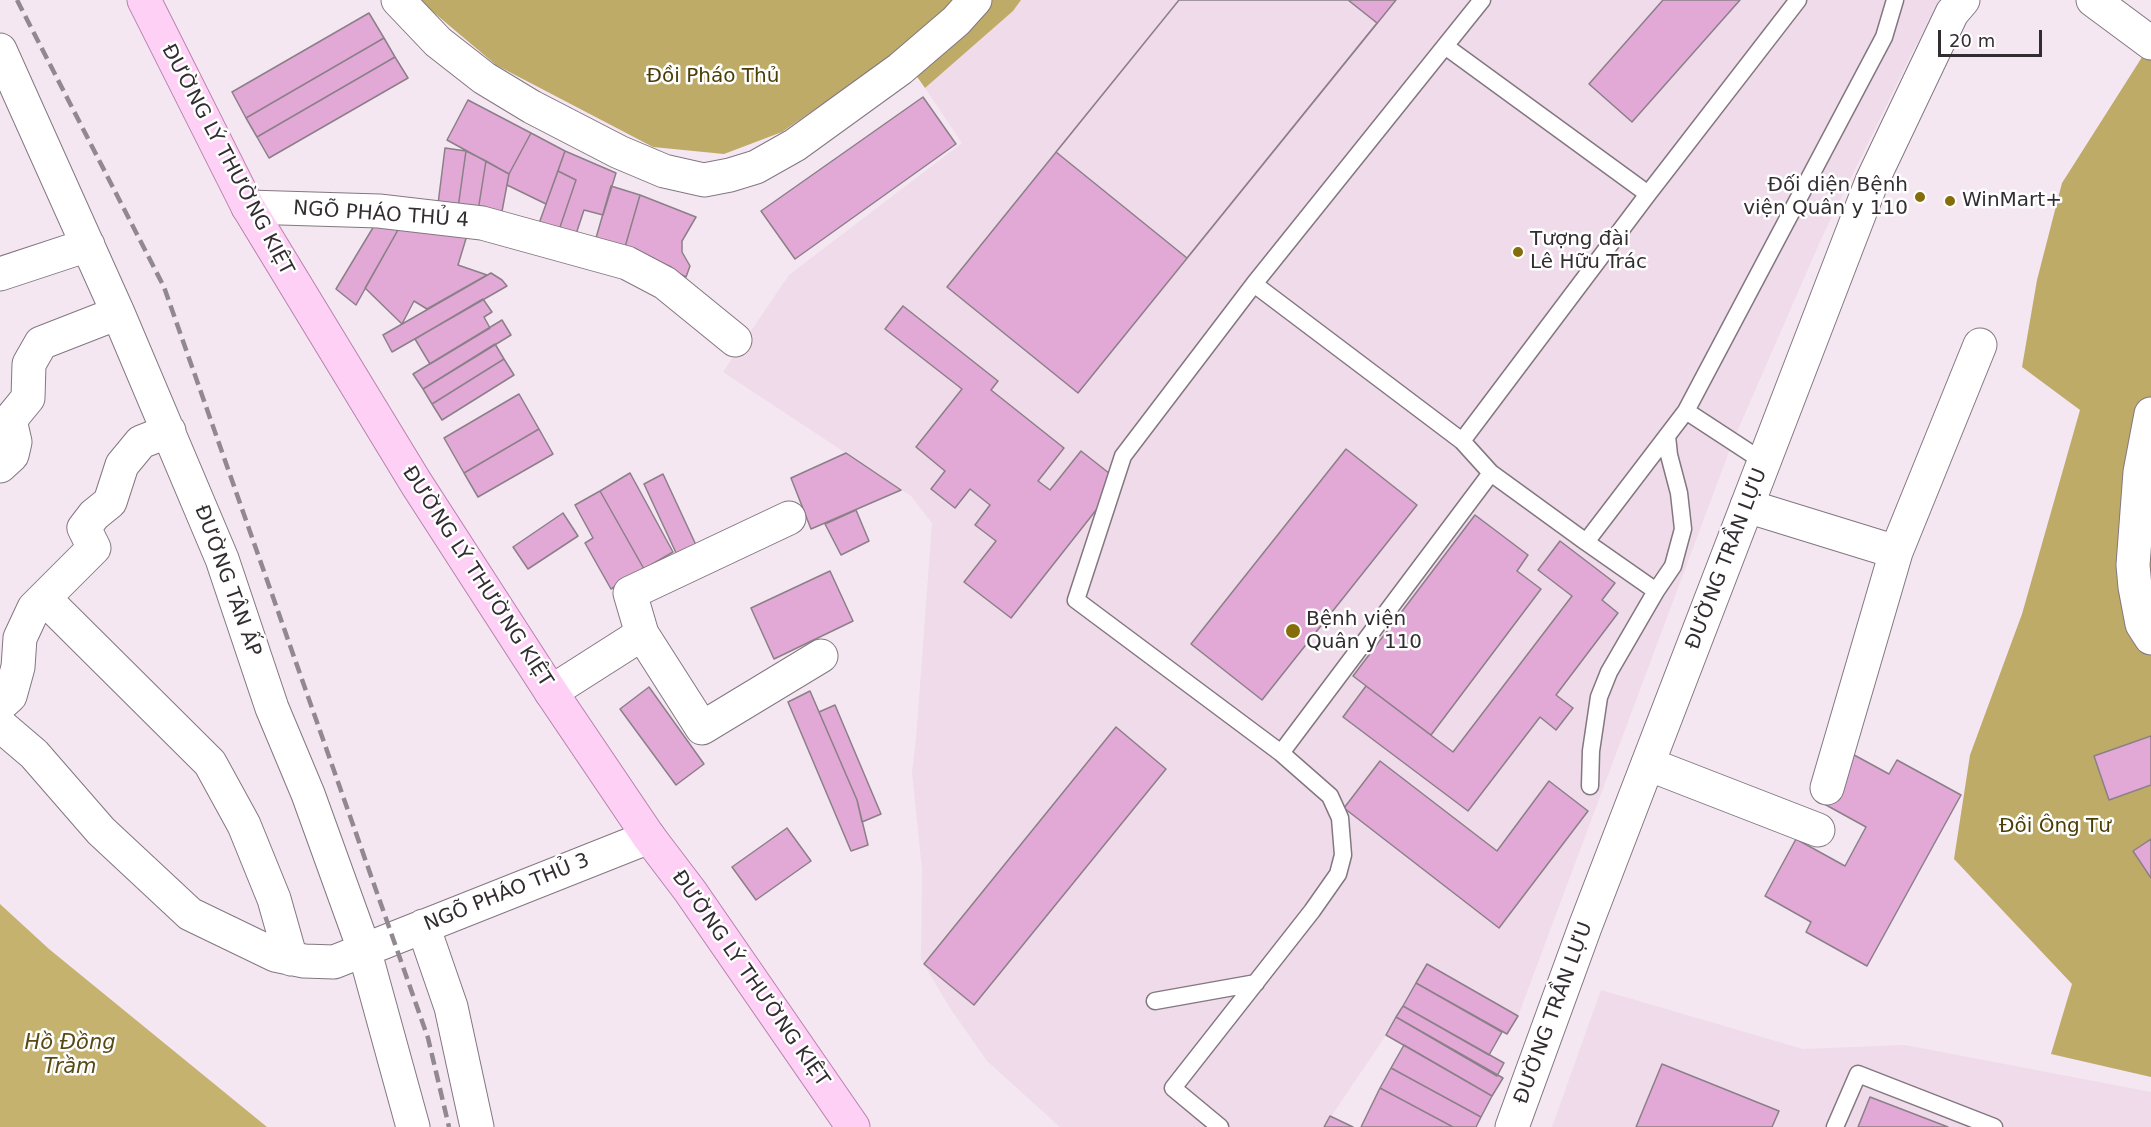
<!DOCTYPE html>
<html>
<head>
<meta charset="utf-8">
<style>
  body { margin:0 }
  #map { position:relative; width:2151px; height:1127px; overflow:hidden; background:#f4e7f1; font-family:"DejaVu Sans",sans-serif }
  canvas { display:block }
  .scale { position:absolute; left:1938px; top:30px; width:104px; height:27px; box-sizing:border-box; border:3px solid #322d31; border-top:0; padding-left:8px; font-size:18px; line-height:21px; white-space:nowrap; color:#322d31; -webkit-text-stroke:4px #fff; paint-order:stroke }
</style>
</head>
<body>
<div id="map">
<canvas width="2151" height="1127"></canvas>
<div class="scale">20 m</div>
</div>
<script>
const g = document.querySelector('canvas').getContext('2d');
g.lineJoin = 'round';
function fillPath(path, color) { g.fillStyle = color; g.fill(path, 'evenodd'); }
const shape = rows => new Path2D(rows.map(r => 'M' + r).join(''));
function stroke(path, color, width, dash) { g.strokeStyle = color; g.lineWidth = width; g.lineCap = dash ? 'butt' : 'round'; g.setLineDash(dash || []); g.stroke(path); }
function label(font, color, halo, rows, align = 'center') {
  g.font = font + ' "DejaVu Sans",sans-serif'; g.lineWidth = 5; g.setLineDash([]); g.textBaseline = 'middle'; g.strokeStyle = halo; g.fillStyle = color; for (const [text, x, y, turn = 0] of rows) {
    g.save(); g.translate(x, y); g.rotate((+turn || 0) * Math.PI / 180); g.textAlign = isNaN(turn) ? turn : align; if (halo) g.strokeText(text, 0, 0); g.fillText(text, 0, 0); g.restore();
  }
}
const built = shape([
  [1021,0,1941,0,1915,47,1822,237,1733,441,1518,1016,1427,964,1386,1035,1324,1127,1060,1127,987,1061,950,1008,921,959,922,870,912,772,916,739,932,523,911,496,723,372,789,275,962,143,925,88,1013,11],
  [1601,990,1803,1049,1905,1045,2151,1092,2151,1127,1552,1127]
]);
const forest = shape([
  [419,0,1021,0,1013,11,925,88,899,51,782,132,724,154,653,147,496,65],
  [2151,43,2151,1077,2051,1054,2072,984,1954,859,1970,755,2022,614,2080,410,2022,367,2037,280,2062,183]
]);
const water = shape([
  [0,904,49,949,267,1127,0,1127]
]);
const building = shape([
  [1179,0,1396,0,1078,393,947,287,1179,0],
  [1179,0,1348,0,1377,23,1187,258,1056,152,1179,0],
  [1663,0,1740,0,1632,122,1589,84,1663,0],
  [369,13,384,38,246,118,232,92,369,13],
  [384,38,395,57,257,137,246,118,384,38],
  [395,57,408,78,269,158,257,137,395,57],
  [923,97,956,144,795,259,761,211,923,97],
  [468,100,531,133,509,174,447,140,468,100],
  [531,133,565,151,546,204,507,185,509,174,531,133],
  [445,148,466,151,457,215,437,212,445,148],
  [466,151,486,161,477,217,457,215,466,151],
  [565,151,616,173,603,215,584,210,574,240,557,236,576,180,558,171,565,151],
  [486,161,509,174,500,222,477,217,486,161],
  [558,171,576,180,557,236,537,229,558,171],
  [611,186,640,195,625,247,596,238,611,186],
  [640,195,696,217,682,241,682,252,690,266,686,277,680,274,665,276,671,267,625,247,640,195],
  [380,216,403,221,356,305,336,289,380,216],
  [403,221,468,232,458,265,487,275,427,309,414,301,402,324,365,288,403,221],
  [491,273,502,280,507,286,392,352,383,335,491,273],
  [483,299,492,312,484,317,490,328,430,364,415,339,483,299],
  [903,306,998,381,991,390,1064,448,1038,481,1050,490,1081,451,1119,481,1011,618,964,582,996,541,975,525,990,505,970,489,955,508,931,489,945,471,916,447,962,389,885,329,903,306],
  [502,320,511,335,423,389,413,374,502,320],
  [495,344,504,359,432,404,423,389,495,344],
  [504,359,514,375,442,420,432,404,504,359],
  [519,394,539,429,464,473,444,438,519,394],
  [539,429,553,454,478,497,464,473,539,429],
  [1346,449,1417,505,1262,700,1191,644,1346,449],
  [846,453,901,490,811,529,791,478,846,453],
  [630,473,673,552,644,569,600,491,630,473],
  [663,474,696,545,677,555,644,484,663,474],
  [600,491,644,569,611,589,585,543,593,538,575,505,600,491],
  [856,510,869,541,841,555,825,524,856,510],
  [563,513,578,536,528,569,513,547,563,513],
  [1475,515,1528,555,1517,571,1541,589,1431,735,1353,676,1475,515],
  [1560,541,1615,583,1602,600,1618,613,1556,695,1573,708,1556,730,1540,717,1468,811,1343,717,1366,686,1453,752,1572,596,1538,570,1560,541],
  [830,571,853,621,774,659,751,608,830,571],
  [649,687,704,764,676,785,620,709,649,687],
  [810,691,857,800,868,845,851,851,788,702,810,691],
  [835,705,881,814,862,822,857,800,819,712,835,705],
  [1116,727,1166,769,974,1005,924,964,1116,727],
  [2151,736,2151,785,2109,800,2094,756,2151,736],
  [1845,750,1889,774,1897,760,1961,795,1867,966,1806,932,1811,922,1765,896,1796,839,1845,866,1866,827,1817,800,1845,750],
  [1380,761,1497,851,1549,781,1588,811,1499,928,1344,808,1380,761],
  [787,828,811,861,756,900,732,867,787,828],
  [2151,839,2151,878,2133,851,2151,839],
  [1427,964,1518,1016,1507,1034,1416,983,1427,964],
  [1416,983,1502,1032,1489,1055,1403,1006,1416,983],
  [1403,1006,1504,1063,1497,1076,1396,1017,1403,1006],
  [1396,1017,1503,1078,1492,1096,1386,1035,1396,1017],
  [1404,1045,1492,1096,1481,1117,1391,1068,1404,1045],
  [1662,1064,1779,1111,1772,1127,1636,1127,1662,1064],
  [1391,1068,1481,1117,1476,1127,1453,1127,1380,1088,1391,1068],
  [1380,1088,1453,1127,1361,1127,1380,1088],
  [1870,1097,1948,1127,1858,1127,1870,1097],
  [1330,1116,1353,1127,1324,1127,1330,1116]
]);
const service = shape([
  [1445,46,1648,194],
  [1254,284,1462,441],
  [1686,411,1764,462],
  [1491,473,1586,542,1686,411,1884,37,1895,0],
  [1586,542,1656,591,1609,672,1599,697,1591,751,1590,786],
  [1656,591,1673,566,1683,529,1679,493,1669,455,1667,436],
  [1281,753,1491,473,1462,441,1648,194,1798,0],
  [1155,1001,1256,983],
  [1220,1127,1173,1088,1312,911,1338,874,1343,855,1340,818,1330,796,1281,753,1076,600,1123,456,1254,284,1482,0],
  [1835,1127,1858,1074,1994,1127]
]);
const minor = shape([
  [398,0,438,42,484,78,532,107,619,152,664,171,704,180,730,175,756,167,795,145,900,69,956,21,975,0],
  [2093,0,2151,43],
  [0,50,118,313,222,559,272,708,308,794,364,949,413,1127],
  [248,207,379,211,482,223,627,263,665,283,735,340],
  [0,274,88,245],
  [2151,414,2140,472,2133,565,2135,587,2142,624,2151,638],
  [0,466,12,455,15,442,10,420,28,398,29,364,41,343,118,313],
  [1747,506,1896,552],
  [44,598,210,763,244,825,274,899,291,959],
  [642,634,702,728,821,656],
  [551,692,642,634,630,593,789,518],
  [0,705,10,696,18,667,20,638,34,608,94,548,84,528,94,515,110,502,122,465,141,442,169,431],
  [0,725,34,754,101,831,190,914,275,955,304,961,334,962,649,837],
  [1648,764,1818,830],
  [1827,788,1896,552,1980,345],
  [423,926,451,1007,477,1127]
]);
const secondary = shape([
  [1512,1127,1585,927,1872,181,1952,13,1963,0]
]);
const primary = shape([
  [144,0,248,207,416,483,551,692,649,837,690,891,853,1127]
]);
const rail = shape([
  [17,0,164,287,428,1038,449,1127]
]);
const markers = [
  [1920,197,6,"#846d0a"],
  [1950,201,6,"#846d0a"],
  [1518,252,6,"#846d0a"],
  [1293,631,8,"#846d0a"]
];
const parkNames = [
  ["Đồi Pháo Thủ",713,77],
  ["Đồi Ông Tư",2055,827]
];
const streetNames = [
  ["ĐƯỜNG LÝ THƯỜNG KIỆT",227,160,62],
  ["NGÕ PHÁO THỦ 4",381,215,4],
  ["ĐƯỜNG TRẦN LỰU",1727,559,-69],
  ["ĐƯỜNG LÝ THƯỜNG KIỆT",477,577,57],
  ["ĐƯỜNG TÂN ẤP",227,581,70],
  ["NGÕ PHÁO THỦ 3",507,893,-22],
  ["ĐƯỜNG LÝ THƯỜNG KIỆT",750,979,55],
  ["ĐƯỜNG TRẦN LỰU",1554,1013,-70]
];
const poiNames = [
  ["Đối diện Bệnh",1908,186,"right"],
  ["viện Quân y 110",1908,209,"right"],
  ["WinMart+",1962,201],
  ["Tượng đài",1530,240],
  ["Lê Hữu Trác",1530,263],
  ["Bệnh viện",1306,620],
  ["Quân y 110",1306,643]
];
const waterNames = [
  ["Hồ Đồng",70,1044],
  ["Trầm",70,1068]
];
fillPath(built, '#efdbea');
fillPath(forest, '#beab68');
fillPath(water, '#c5b26f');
fillPath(building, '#e2a9d6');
stroke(building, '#8b7f88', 1.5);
stroke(service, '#837780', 19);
stroke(minor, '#837780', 35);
stroke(secondary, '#837780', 35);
stroke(primary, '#b782ac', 35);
stroke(service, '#fff', 16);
stroke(minor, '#fff', 33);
stroke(secondary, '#fff', 33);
stroke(primary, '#fed0f5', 33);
stroke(rail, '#928990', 4.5, [12, 6]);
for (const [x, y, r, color] of markers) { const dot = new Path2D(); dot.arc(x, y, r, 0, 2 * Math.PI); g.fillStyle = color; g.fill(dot); stroke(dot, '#fff', 2); }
label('20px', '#4b3d05', '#fff', parkNames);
label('20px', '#322d31', '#fff', streetNames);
label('20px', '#322d31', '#fff', poiNames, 'left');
label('italic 21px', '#584a16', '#fff', waterNames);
</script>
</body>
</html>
